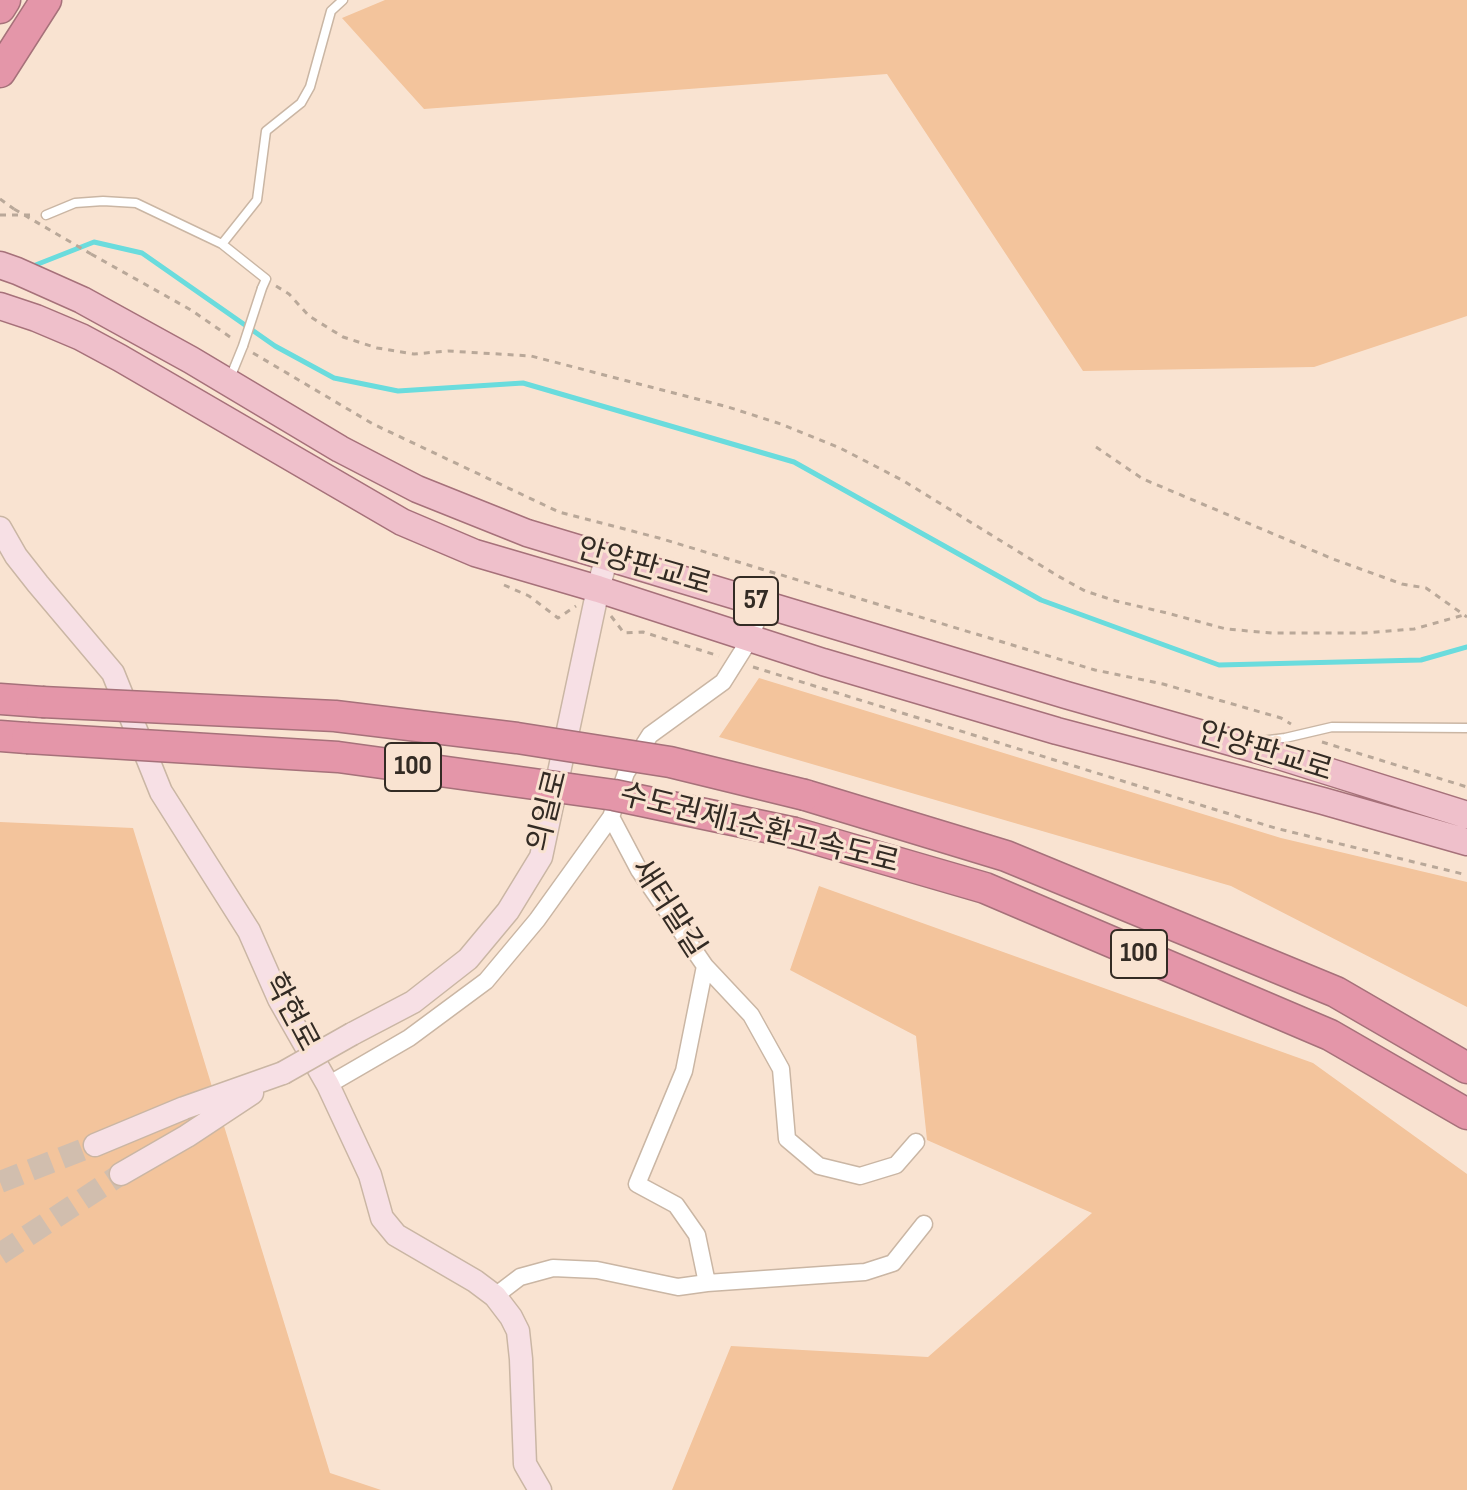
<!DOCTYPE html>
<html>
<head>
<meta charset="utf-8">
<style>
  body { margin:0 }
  canvas { display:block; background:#f9e3d1 }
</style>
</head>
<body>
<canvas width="1467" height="1490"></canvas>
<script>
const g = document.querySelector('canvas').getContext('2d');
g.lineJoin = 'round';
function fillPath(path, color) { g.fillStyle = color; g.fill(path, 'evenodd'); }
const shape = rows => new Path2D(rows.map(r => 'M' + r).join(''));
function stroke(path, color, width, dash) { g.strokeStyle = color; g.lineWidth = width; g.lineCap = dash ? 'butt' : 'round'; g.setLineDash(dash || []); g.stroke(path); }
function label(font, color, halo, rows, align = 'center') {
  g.font = font + ' "Sofia Sans Condensed","Noto Sans KR",sans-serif'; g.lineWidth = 6; g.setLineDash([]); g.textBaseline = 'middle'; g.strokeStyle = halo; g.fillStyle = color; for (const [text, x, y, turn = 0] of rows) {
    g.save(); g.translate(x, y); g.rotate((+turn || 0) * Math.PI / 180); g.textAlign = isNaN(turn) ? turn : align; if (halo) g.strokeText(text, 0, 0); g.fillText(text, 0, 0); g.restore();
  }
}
const green = shape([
  [385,0,1467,0,1467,316,1314,367,1083,371,887,74,424,109,342,18],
  [759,678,1281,838,1467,882,1467,1007,1231,886,719,737],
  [0,822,133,828,330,1473,381,1490,0,1490],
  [819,886,1313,1063,1467,1174,1467,1490,672,1490,731,1346,928,1357,1092,1213,927,1140,916,1036,790,970]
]);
const stream = shape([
  [33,266,94,242,142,253,275,346,334,378,398,391,523,383,794,462,1041,600,1219,665,1421,660,1467,647]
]);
const secondaryTunnel = shape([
  [0,1182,95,1145],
  [0,1254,121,1174]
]);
const path = shape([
  [0,199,14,209],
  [0,215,34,215],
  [91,254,191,310,233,339],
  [276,286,289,294,309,316,343,337,377,348,414,354,448,351,531,356,728,407,781,424,840,448,902,480,1058,576,1085,591,1116,601,1167,613,1226,629,1272,633,1364,633,1414,629,1464,615],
  [253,353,373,424,559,512,659,538,1095,670,1163,684,1281,718,1291,724],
  [1096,447,1143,479,1333,559,1402,584,1426,588,1467,617],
  [504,585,529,596,558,618,576,606],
  [611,616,624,633,643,632,719,656],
  [753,667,1275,828,1467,875],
  [1322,742,1467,787]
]);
const lane = shape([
  [46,215,75,203,103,201,136,203,222,244,266,279,262,288],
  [222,244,257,200,266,131,301,103,310,87,331,11,343,0],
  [230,378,243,346],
  [1261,741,1285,738,1332,727,1467,728]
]);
const street = shape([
  [705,966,751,1015,781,1069,787,1139,819,1166,860,1176,896,1165,916,1142],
  [328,1085,409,1038,486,981,537,920,611,817],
  [707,1283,697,1235,676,1205,637,1184,684,1071,705,966,639,870,611,817,626,773,650,735,723,682,750,639,763,603],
  [495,1296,520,1277,553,1268,597,1270,678,1287,707,1283,865,1272,893,1263,924,1224]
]);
const secondary = shape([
  [0,528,16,556,38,584,113,673,161,792,249,931,279,999,328,1085,370,1175,382,1218,396,1235,475,1281,495,1296,511,1317,518,1331,521,1359,525,1464,540,1490],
  [352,1034,413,1002,468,959,508,911,541,857,598,589,607,556],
  [95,1145,184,1108,283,1073],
  [121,1174,187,1136,252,1093]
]);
const primary = shape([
  [0,265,17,271,82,300,191,360,340,449,417,489,527,533,1066,695,1276,755,1467,815],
  [0,306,36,318,81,337,120,358,402,522,475,553,598,589,823,662,1057,731,1323,801,1467,842]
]);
const highway = shape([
  [0,8,5,0],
  [0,72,46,0],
  [0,699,42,702],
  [0,736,27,738],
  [805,795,1006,856,1336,992,1467,1068],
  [795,833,985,888,1330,1035,1467,1114]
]);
const pathBridge = shape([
  [14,209,91,254]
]);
const laneBridge = shape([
  [243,346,262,288]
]);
const secondaryBridge = shape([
  [283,1073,352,1034]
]);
const highwayBridge = shape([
  [42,702,335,716,517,738,670,762,805,795],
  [27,738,338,757,614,795,795,833]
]);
const shields = [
  [756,601,44],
  [413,767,56],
  [1139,954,56]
];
const shieldNames = [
  ["57",756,601],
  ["100",413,767],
  ["100",1139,954]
];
const streetNames = [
  ["안양판교로",644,568,16],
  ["안양판교로",1265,753,17],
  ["의일로",549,811,-76],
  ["수도권제1순환고속도로",759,830,14],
  ["새터말길",667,909,57],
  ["학현로",290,1013,62]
];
fillPath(green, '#f3c49c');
stroke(stream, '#6adcdd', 5);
stroke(secondaryTunnel, '#d1beae', 22, [22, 11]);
stroke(lane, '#cab6a4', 11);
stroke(street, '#cab6a4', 19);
stroke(secondary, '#cab6a4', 25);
stroke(primary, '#a6717a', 29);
stroke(highway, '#a6717a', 33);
stroke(path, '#b9a899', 3, [6, 6]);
stroke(lane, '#fff', 8);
stroke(street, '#fff', 16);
stroke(secondary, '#f7e0e5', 22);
stroke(primary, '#efc0cb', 26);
stroke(highway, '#e496a9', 30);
stroke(laneBridge, '#cab6a4', 11, []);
stroke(secondaryBridge, '#cab6a4', 25, []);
stroke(highwayBridge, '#a6717a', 33, []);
stroke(pathBridge, '#b9a899', 3, [6, 6]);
stroke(laneBridge, '#fff', 8);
stroke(secondaryBridge, '#f7e0e5', 22);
stroke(highwayBridge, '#e496a9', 30);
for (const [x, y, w] of shields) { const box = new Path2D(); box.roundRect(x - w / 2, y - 24, w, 48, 6); g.fillStyle = '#f9e3d1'; g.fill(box); stroke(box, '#332b24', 2); }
label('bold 28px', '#332b24', null, shieldNames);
label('30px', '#332b24', '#f9e3d1', streetNames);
</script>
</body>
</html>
